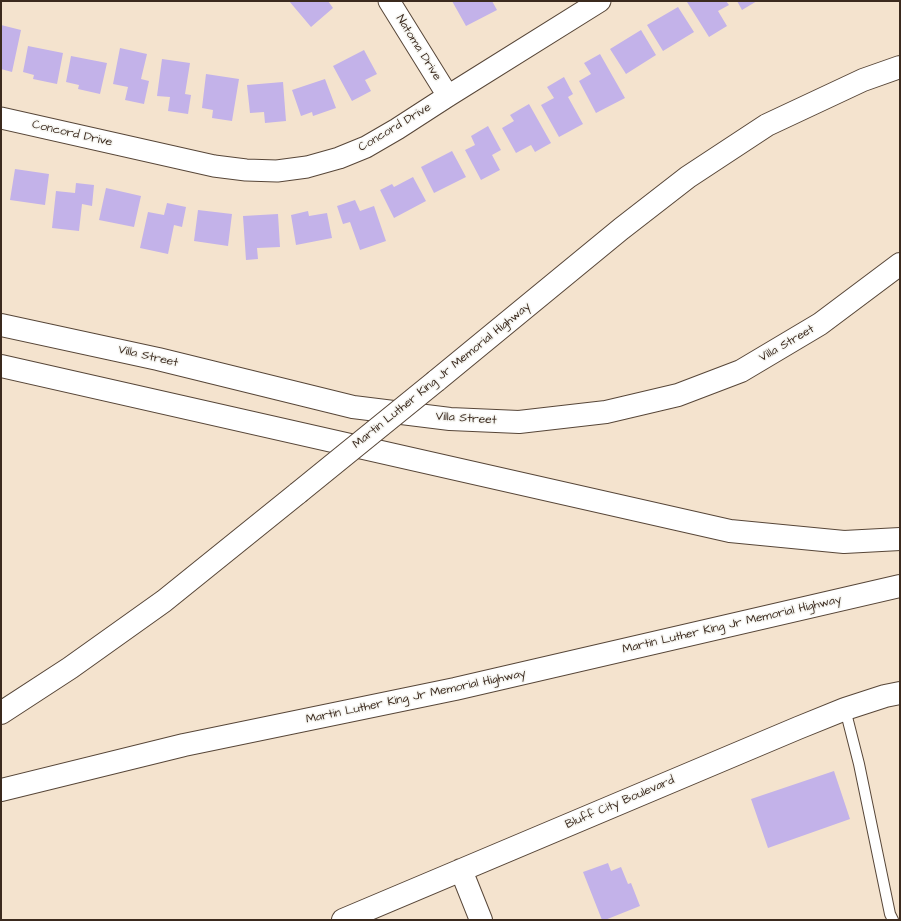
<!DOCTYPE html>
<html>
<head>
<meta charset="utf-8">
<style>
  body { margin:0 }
  #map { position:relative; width:901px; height:921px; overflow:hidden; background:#f4e3ce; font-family:"Architects Daughter",sans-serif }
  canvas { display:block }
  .frame { position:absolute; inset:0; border:2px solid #3b2a1e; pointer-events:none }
</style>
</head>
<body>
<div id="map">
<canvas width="901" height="921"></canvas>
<div class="frame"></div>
</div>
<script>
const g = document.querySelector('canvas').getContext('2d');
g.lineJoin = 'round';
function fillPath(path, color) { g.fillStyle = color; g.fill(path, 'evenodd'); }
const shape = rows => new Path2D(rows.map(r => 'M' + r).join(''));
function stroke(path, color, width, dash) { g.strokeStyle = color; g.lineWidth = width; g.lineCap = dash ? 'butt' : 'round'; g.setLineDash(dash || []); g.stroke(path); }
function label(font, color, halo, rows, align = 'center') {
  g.font = font + ' "Architects Daughter",sans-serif'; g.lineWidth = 3; g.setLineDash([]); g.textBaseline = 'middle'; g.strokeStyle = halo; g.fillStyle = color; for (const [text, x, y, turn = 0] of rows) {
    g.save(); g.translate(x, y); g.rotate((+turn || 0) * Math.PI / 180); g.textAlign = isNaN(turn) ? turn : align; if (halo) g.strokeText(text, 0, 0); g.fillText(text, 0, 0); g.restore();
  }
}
const building = shape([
  [289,1,328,1,333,8,311,27],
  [452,1,492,1,497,10,466,26],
  [689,1,726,1,729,5,718,11,727,26,709,37,687,2],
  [737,1,757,1,742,10],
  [678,7,694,32,663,51,647,25],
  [1,25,21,30,12,72,1,69],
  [641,30,656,55,626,74,610,49],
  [28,46,63,53,57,84,33,79,34,75,23,72],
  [120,48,147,54,141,79,149,81,144,104,125,100,128,87,113,84],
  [364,50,377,74,365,80,371,91,352,101,333,66],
  [600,54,625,98,596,113,579,81,591,74,584,63],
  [71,56,107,63,100,94,78,89,79,85,66,82],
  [162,59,190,63,185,94,191,95,188,114,168,111,170,97,157,96],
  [206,74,239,79,232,121,212,118,213,110,202,108],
  [564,77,573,94,568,97,583,124,559,137,541,105,554,98,547,87],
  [325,79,336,108,313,116,312,112,301,116,292,90],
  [283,82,286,121,265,123,264,112,250,113,247,85],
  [529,104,551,143,535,152,531,145,516,153,502,128,514,121,510,115],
  [488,126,501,150,492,155,500,170,481,180,465,150,475,145,471,136],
  [452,151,466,177,434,193,421,167],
  [15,169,49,174,45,205,10,200],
  [413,177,426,201,394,218,380,190,392,184,394,187],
  [76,183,94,185,92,206,82,204,79,231,52,228,56,191,75,193],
  [106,188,141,196,134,227,99,220],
  [355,200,360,211,374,206,386,241,360,250,350,222,343,224,337,206],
  [167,203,186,207,182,227,174,225,168,254,140,248,148,212,164,215],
  [198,210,232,214,228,246,194,241],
  [308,211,309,216,327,213,332,238,296,245,291,215],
  [278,214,280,247,257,248,258,259,246,260,243,216],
  [834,771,850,819,768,848,751,799],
  [608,863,611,871,621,867,628,884,631,883,640,906,605,920,602,920,583,872]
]);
const lane = shape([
  [845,709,859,764,890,914,893,920]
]);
const street = shape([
  [389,1,448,96],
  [1,118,214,166,246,170,277,171,307,167,339,158,366,147,397,129,448,96,600,1]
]);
const secondary = shape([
  [461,870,481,920],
  [343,920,798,728,845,709,885,696,900,693]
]);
const primary = shape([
  [1,325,158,359,353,407,450,419,519,422,606,412,678,395,741,371,820,324,900,264],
  [1,366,730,531,844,542,900,539]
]);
const highway = shape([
  [436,381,621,229,688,177,767,125,863,80,900,67],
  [1,713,70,668,164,601,298,493],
  [1,790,184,745,455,689,900,586]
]);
const highwayBridge = shape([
  [298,493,436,381]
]);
const streetNames = [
  ["Natoma Drive",418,48,58],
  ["Concord Drive",395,128,-31],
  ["Concord Drive",72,134,13],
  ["Villa Street",787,344,-30],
  ["Villa Street",148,357,13],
  ["Martin Luther King Jr Memorial Highway",442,376,-39],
  ["Villa Street",466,419,4],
  ["Martin Luther King Jr Memorial Highway",732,625,-13],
  ["Martin Luther King Jr Memorial Highway",416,697,-12],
  ["Bluff City Boulevard",620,803,-23]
];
fillPath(building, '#c3b2e9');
stroke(lane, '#574638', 12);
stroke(street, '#574638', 23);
stroke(secondary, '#574638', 24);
stroke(primary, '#574638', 24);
stroke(highway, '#574638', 24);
stroke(lane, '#fff', 10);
stroke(street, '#fff', 21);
stroke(secondary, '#fff', 22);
stroke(primary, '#fff', 22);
stroke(highway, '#fff', 22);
stroke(highwayBridge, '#574638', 24, []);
stroke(highwayBridge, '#fff', 22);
label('12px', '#3b2a1e', '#f6f6f2', streetNames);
</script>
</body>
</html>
